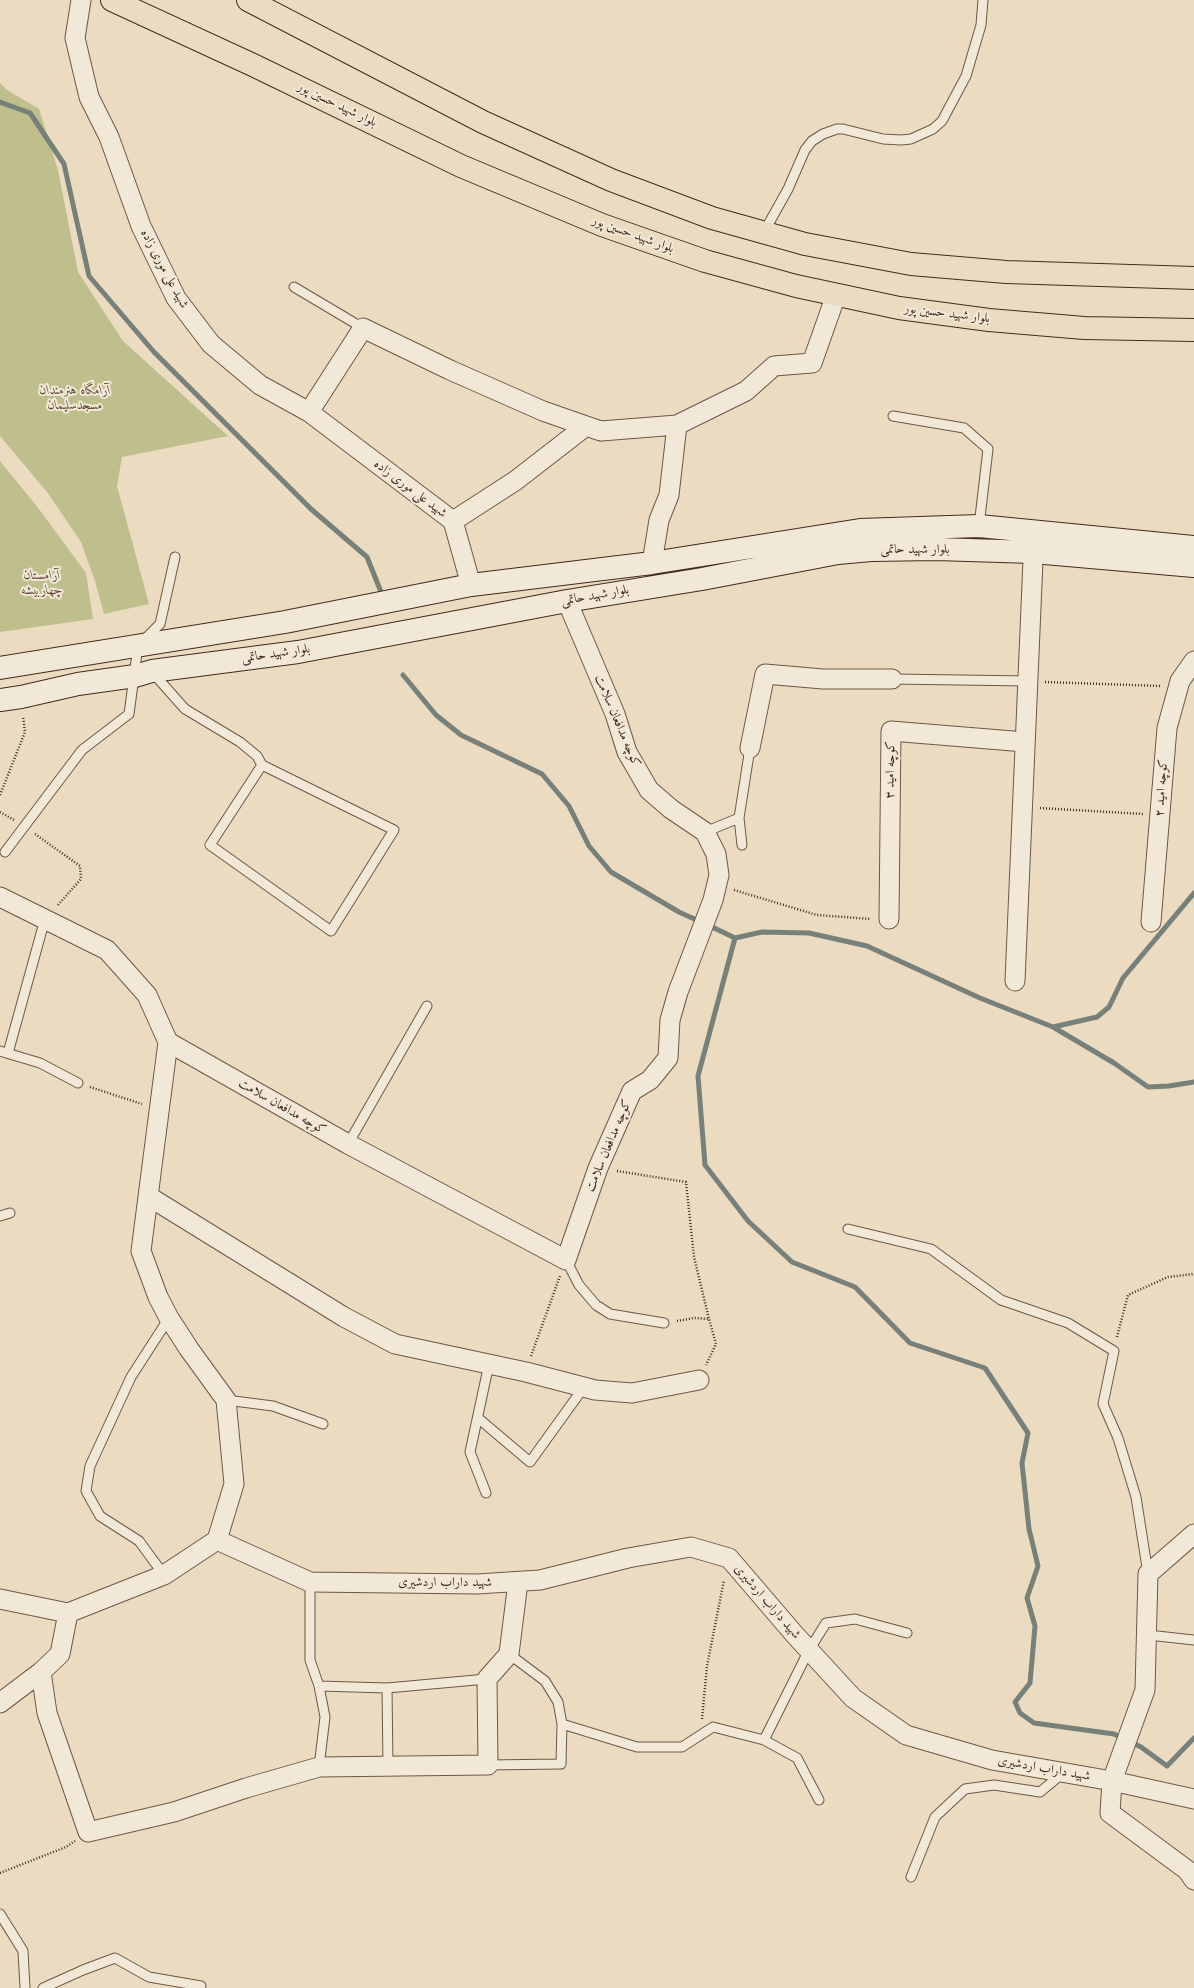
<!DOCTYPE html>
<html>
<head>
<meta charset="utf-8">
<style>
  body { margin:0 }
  canvas { display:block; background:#ebdcc1 }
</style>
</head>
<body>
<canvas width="1194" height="1988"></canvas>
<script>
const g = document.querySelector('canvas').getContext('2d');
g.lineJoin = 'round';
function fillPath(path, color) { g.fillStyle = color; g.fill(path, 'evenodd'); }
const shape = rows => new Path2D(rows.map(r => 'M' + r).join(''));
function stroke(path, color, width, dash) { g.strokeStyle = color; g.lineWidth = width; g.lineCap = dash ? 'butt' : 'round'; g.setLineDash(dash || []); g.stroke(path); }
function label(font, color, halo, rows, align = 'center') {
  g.font = font + ' Cardo,Amiri,serif'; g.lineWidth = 4; g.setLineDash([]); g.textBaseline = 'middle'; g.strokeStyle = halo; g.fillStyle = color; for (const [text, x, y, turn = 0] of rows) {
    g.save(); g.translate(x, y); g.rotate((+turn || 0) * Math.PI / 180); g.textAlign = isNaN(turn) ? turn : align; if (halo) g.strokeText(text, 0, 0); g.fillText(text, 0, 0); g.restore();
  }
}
const green = shape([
  [0,83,7,90,39,109,58,170,78,272,123,341,228,436,122,457,117,486,149,604,104,614,95,581,81,542,47,492,0,436],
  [0,461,39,509,86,573,93,619,0,632]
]);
const stream = shape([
  [0,102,30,113,64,164,89,276,154,352,311,509,367,557,383,597],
  [403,675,436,715,461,735,542,774,569,806,589,846,611,872,679,912,701,922],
  [708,925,735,938,762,932,809,933,867,946,980,998,1053,1027,1114,1063,1148,1087,1169,1086,1194,1082],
  [735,938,698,1076,705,1165,748,1221,792,1262,855,1287,910,1343,985,1368,1028,1433,1022,1463,1029,1529,1038,1566,1027,1598,1035,1626,1030,1683,1015,1702,1020,1713,1034,1723,1114,1734,1124,1739],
  [1053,1027,1097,1017,1109,1007,1123,978,1194,893],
  [1131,1742,1141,1747,1167,1766,1194,1738]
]);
const path = shape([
  [1045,682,1160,686],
  [0,795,25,732,23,716],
  [1040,808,1143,814],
  [0,812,14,820],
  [35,834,80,866,81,879,58,905],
  [734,890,817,915,871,919],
  [90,1087,142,1104],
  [617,1171,686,1182,694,1257,709,1319],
  [677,1321,694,1318,709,1319,716,1344,706,1365],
  [1117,1337,1128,1295,1168,1277,1194,1274],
  [531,1356,560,1276],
  [702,1719,707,1666,724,1580],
  [0,1873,66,1847,75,1841]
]);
const service = shape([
  [764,232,788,189,805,150,812,141,823,134,837,129,843,129,883,139,901,140,911,139,933,129,942,121,966,76,981,25,983,0],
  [294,287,363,328],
  [893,416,964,428,988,449,979,526],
  [153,673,185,709,240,742,257,756,262,765,394,830,331,931,210,845,262,765],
  [892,679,1028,681],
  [705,832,739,818],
  [742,845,739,818,750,748],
  [5,852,82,750,129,714,138,646,160,624,175,557],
  [0,1051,40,1063,78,1083],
  [8,1053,45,919],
  [348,1144,427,1006],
  [0,1216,10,1213],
  [848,1229,931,1249,1001,1300,1068,1323,1114,1351,1103,1404,1118,1438,1136,1497,1148,1574],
  [566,1260,579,1285,596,1305,610,1314,664,1323],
  [226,1400,273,1406,323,1424],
  [478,1418,530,1462,584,1387],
  [486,1493,470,1452,489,1364],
  [164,1575,139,1541,100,1516,86,1491,90,1466,131,1377,169,1318],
  [310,1582,310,1660,319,1686,387,1688,487,1679],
  [1148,1635,1194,1640],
  [387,1688,388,1766],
  [562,1724,637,1747,682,1747,713,1727,764,1740],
  [488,1765,561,1764,562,1724,558,1702,545,1681,509,1654],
  [319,1767,325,1717,319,1686],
  [819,1800,797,1758,764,1740,809,1650,826,1623,855,1619,907,1633],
  [911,1877,935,1817,965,1789,994,1785,1040,1792,1063,1773],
  [0,1914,23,1951,25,1988],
  [43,1988,83,1970,115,1958,149,1977,201,1986]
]);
const minor = shape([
  [81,0,75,38,89,97,109,137,141,226,176,298,211,344,260,385,309,412,453,521,471,585],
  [309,412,363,328,450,370,543,411,586,426,601,431,677,425,746,391,774,366,812,363,836,295],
  [453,521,515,481,586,426],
  [652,563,659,520,669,495,677,425],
  [750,748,765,674,823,679,892,679],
  [0,897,107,950,147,995,168,1042,141,1251,158,1297,169,1318,189,1349,226,1400,234,1484,217,1540,164,1575,68,1613,0,1599],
  [889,919,891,731,1025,742],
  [1151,922,1167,728,1180,681,1194,661],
  [1015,981,1034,537],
  [168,1042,348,1144,566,1260,598,1168,632,1091,650,1080,668,1058,670,1020,678,992,713,900,719,875,716,854,705,832,671,809,649,790,627,752,615,714,567,601],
  [148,1196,344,1317,395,1344,526,1372,595,1390,632,1393,699,1380],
  [1194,1534,1148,1574,1145,1690,1112,1781,1110,1813,1187,1870,1194,1880],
  [217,1540,310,1582,477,1584,540,1580,628,1558,691,1547,729,1558,795,1635,853,1698,906,1735,992,1760,1112,1781,1194,1799],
  [41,1672,47,1713,88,1832,174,1812,246,1788,319,1767,488,1765,487,1679,509,1654,518,1582],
  [0,1703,41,1672,60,1654,68,1613]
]);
const secondary = shape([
  [0,668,285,622,471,585,652,563,860,530,979,526,1194,547],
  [0,700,21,697,78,684,135,676,152,671,298,652,567,601,702,579,838,553,871,550,936,549,1033,552,1194,566]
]);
const primary = shape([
  [112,0,253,65,461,166,602,225,705,261,796,286,899,308,989,320,1084,328,1194,330],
  [248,0,483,122,611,180,712,218,805,244,911,264,1006,272,1194,278]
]);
const streetNames = [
  ["بلوار شهيد حسین پور",337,105,26],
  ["بلوار شهيد حسین پور",633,235,20],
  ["شهید علی موری زاده",164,269,62],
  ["بلوار شهيد حسین پور",947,314,7],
  ["شهید علی موری زاده",410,489,37],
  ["بلوار شهید حاتمی",915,550],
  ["بلوار شهید حاتمی",595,596,-10],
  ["بلوار شهید حاتمی",276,654,-8],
  ["کوچه مدافعان سلامت",617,721,67],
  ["کوچه امید ۳",891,770,-89],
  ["کوچه امید ۲",1162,788,-86],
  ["کوچه مدافعان سلامت",282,1107,30],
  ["کوچه مدافعان سلامت",609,1146,-67],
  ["شهید داراب اردشیری",445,1583],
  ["شهید داراب اردشیری",767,1602,49],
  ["شهید داراب اردشیری",1044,1769,10]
];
const parkNames = [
  ["آرامگاه هنرمندان",75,391],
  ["مسجدسلیمان",75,406],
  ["آرامستان",42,576],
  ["چهاربیشه",42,591]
];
fillPath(green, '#bfbe8d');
stroke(stream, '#778179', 5);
stroke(service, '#6d5745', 11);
stroke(minor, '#6d5745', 21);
stroke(secondary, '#432b1c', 24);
stroke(primary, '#432b1c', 24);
stroke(path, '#432b1c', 2.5, [1, 2]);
stroke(service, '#f2e8d7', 9);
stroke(minor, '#f2e8d7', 19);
stroke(secondary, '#f2e8d7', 22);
stroke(primary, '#ebdcc1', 22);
label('13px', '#432b1c', '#f2e8d7', streetNames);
label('italic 13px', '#5c4833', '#f2e8d7', parkNames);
</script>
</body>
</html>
